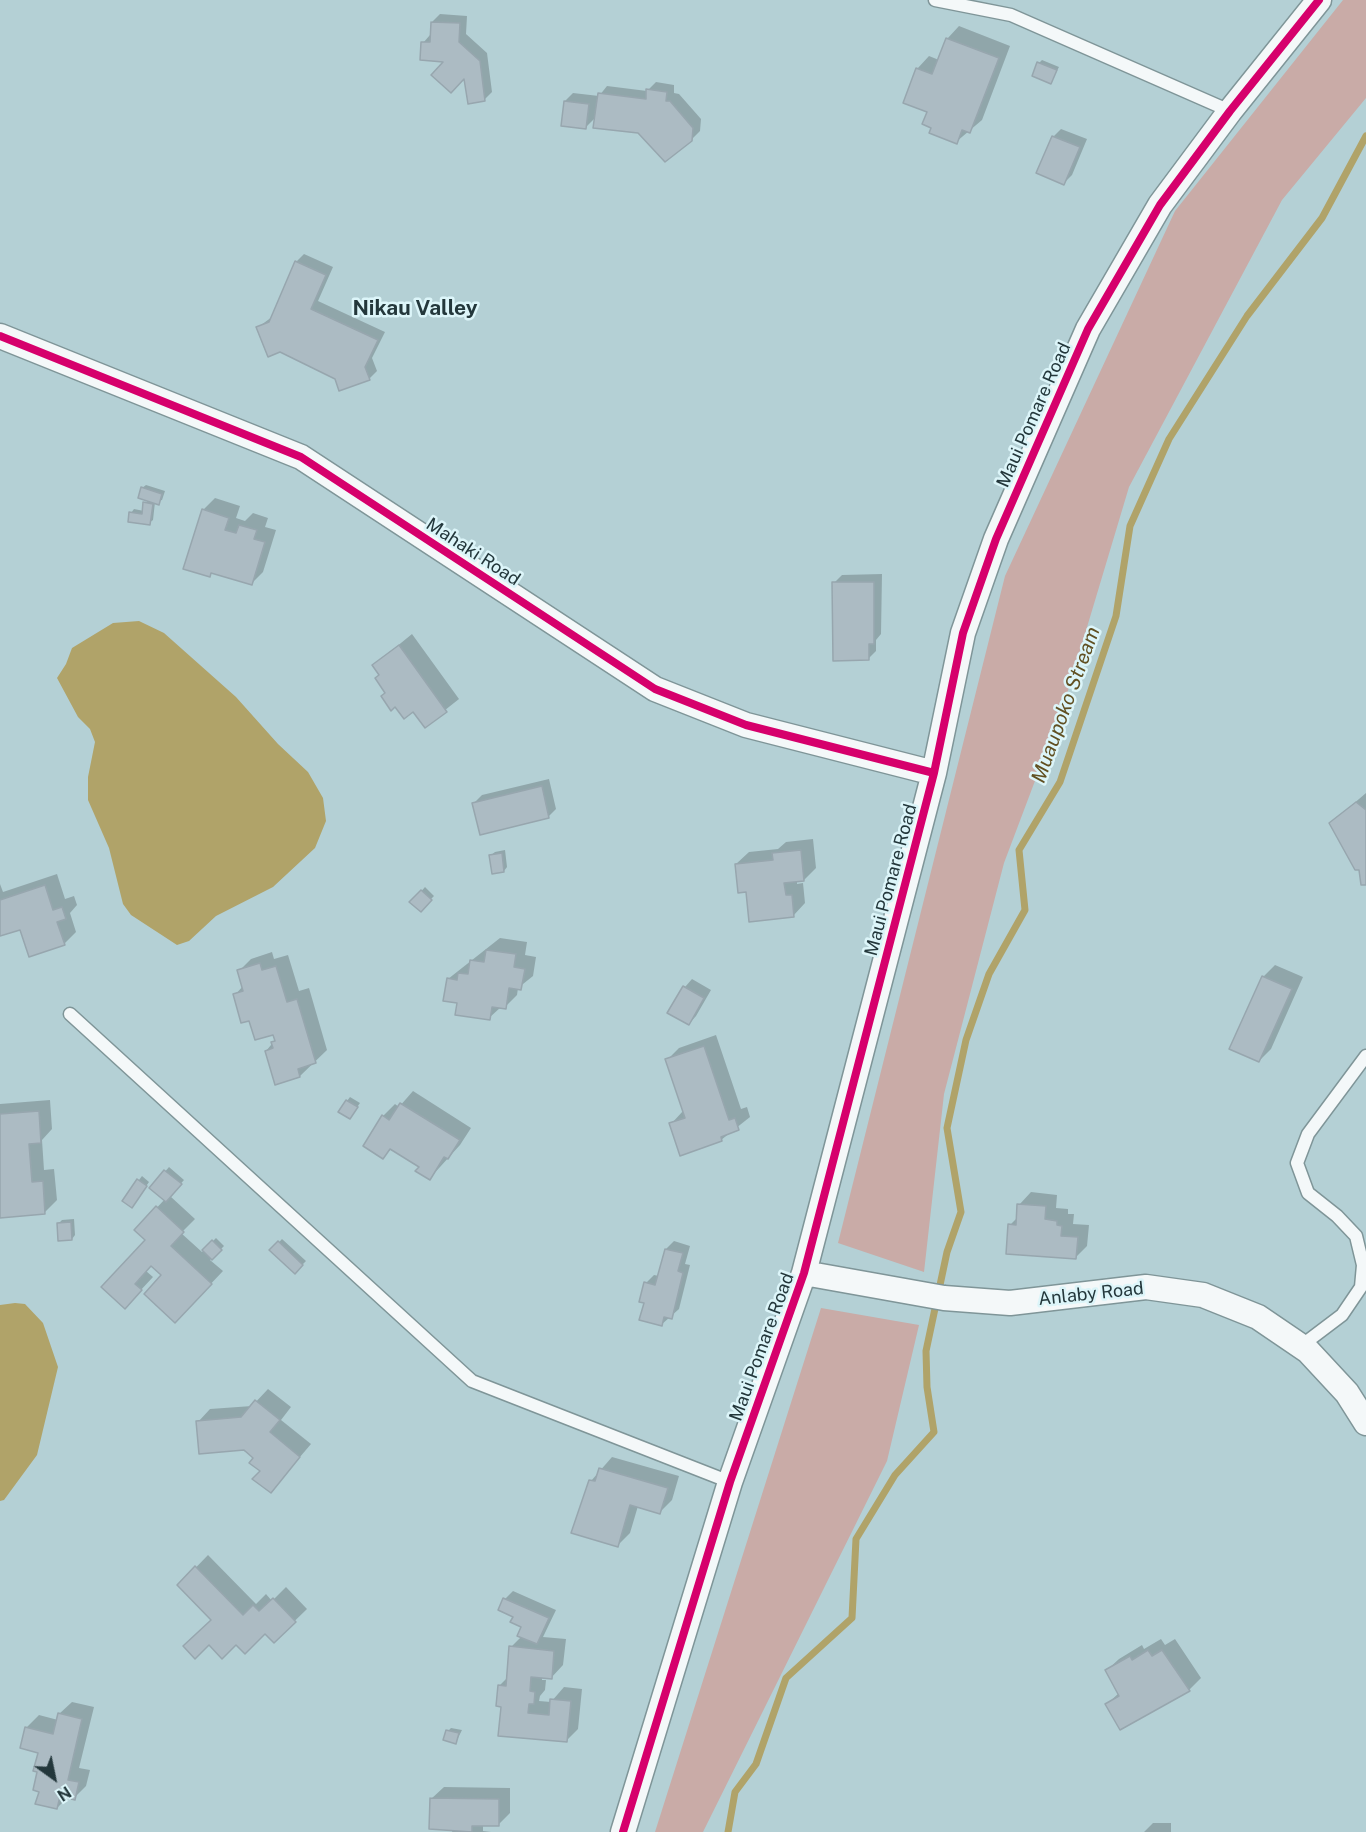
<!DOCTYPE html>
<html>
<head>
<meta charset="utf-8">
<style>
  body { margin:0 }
  #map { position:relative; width:1366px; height:1832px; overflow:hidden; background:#b4d0d5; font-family:"Public Sans",sans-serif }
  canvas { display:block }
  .north { position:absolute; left:24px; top:1748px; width:60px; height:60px; -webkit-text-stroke:4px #dcf5f9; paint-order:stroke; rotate:147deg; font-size:16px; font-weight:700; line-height:24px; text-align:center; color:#23373b }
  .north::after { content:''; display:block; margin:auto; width:21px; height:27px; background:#23373b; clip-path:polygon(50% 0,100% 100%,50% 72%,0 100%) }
</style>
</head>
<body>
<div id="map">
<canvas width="1366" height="1832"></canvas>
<div class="north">N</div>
</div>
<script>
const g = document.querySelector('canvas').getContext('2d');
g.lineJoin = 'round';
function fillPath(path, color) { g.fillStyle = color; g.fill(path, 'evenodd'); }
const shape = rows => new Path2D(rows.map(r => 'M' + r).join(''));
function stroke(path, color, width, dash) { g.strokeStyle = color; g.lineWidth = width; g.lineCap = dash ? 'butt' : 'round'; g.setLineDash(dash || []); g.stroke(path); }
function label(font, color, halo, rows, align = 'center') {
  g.font = font + ' "Public Sans",sans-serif'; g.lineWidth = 5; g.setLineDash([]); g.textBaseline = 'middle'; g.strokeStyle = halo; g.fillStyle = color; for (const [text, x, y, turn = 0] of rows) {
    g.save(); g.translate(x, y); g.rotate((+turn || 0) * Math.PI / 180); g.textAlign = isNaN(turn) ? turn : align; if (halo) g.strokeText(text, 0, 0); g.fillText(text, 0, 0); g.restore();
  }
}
const green = shape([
  [1343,0,1366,0,1366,98,1282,200,1129,487,1064,704,1004,863,944,1094,924,1272,838,1243,1005,576,1175,211],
  [821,1308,919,1325,887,1461,703,1832,655,1832]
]);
const water = shape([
  [139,621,164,633,236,697,278,744,308,772,323,798,326,821,315,848,273,887,216,916,189,941,177,945,131,915,123,904,109,848,88,800,88,777,95,742,90,729,78,717,57,678,66,664,72,648,113,623],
  [15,1303,25,1304,43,1323,58,1367,37,1455,4,1500,0,1501,0,1305]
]);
const shadow = shape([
  [440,14,467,16,466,34,487,53,492,92,484,100,465,76,423,43,430,35,432,22],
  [959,26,1010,46,982,120,956,142,933,127,917,69,929,56,939,60,947,39],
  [1042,60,1059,67,1051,82,1039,63],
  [656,82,674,85,674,93,679,94,701,119,700,131,691,140,639,131,596,117,586,127,565,101,573,93,599,96,607,86,647,91],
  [1061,129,1087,139,1072,175,1064,183,1053,137],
  [304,254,333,267,318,301,385,332,372,358,377,371,369,379,336,378,280,350,257,328,272,317,296,262],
  [146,485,165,491,162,500,155,502,153,520,149,523,131,513,134,509,144,511,148,500,142,488],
  [215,498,240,506,236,518,245,521,253,513,268,518,265,527,276,530,263,572,251,584,213,572,209,575,203,510],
  [882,574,881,634,876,640,876,651,868,659,834,583,842,575],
  [412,634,459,699,425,726,414,710,396,705,386,692,381,674,374,665],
  [549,779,556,809,548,817,474,803,482,795],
  [1366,793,1366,883,1360,868,1331,823],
  [813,839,816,868,804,880,797,881,797,884,803,883,805,903,793,916,747,890,736,864,749,852,778,849,786,842],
  [505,850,507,867,504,871,491,855,495,852],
  [57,874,65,899,74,896,77,905,70,913,76,932,64,944,21,928,0,934,0,884,3,892],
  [425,887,434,896,420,910,412,902],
  [500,938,527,942,525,955,536,957,533,976,518,988,517,995,505,1007,501,1007,489,1018,459,1002,448,979],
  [272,952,274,959,288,955,299,991,309,988,327,1050,300,1076,266,1051,276,1039,274,1033,250,1019,235,995,243,986,239,971,251,959],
  [1275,965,1303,977,1271,1049,1259,1061,1263,977],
  [692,979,711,990,696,1016,689,1024,685,987],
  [716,1035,741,1109,747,1107,750,1117,721,1140,671,1124,683,1111,667,1060,679,1048],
  [413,1091,471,1128,460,1145,430,1178,421,1166,392,1148,383,1157,383,1116,395,1104,399,1107],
  [350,1097,360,1103,350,1117,347,1101],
  [50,1100,52,1129,42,1140,44,1170,54,1169,57,1200,44,1213,0,1216,0,1104],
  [169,1167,184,1180,170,1196,195,1219,181,1233,202,1252,216,1238,224,1246,210,1260,223,1271,187,1309,163,1275,152,1265,146,1271,153,1277,125,1307,147,1240,136,1230,165,1199,151,1188],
  [142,1176,149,1182,135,1202,124,1200],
  [1031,1192,1057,1195,1056,1208,1068,1209,1068,1214,1074,1214,1073,1224,1089,1225,1087,1246,1075,1258,1010,1225,1018,1217,1019,1205],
  [74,1219,75,1235,72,1239,59,1223,62,1220],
  [282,1239,306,1261,295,1272,272,1250],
  [674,1241,690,1246,685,1264,690,1265,679,1309,661,1325,645,1302,646,1283,654,1275,659,1276,666,1249],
  [268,1389,291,1407,281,1420,311,1444,271,1491,255,1458,198,1422,210,1409,252,1406],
  [612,1457,679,1476,672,1500,660,1512,638,1506,630,1533,618,1545,591,1481],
  [208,1555,256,1604,266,1594,272,1601,286,1587,307,1609,274,1641,265,1632,213,1620,179,1585],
  [513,1591,556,1610,543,1637,566,1639,563,1665,551,1678,542,1677,542,1680,546,1680,545,1690,540,1696,539,1701,551,1702,564,1687,582,1689,578,1729,566,1741,503,1706,499,1686,508,1677,511,1647,522,1636,523,1626,515,1616,500,1610,505,1599],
  [1161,1639,1165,1645,1175,1639,1201,1678,1189,1690,1107,1704,1119,1693,1106,1671,1119,1659,1142,1645,1144,1649],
  [72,1702,94,1707,79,1768,90,1770,86,1786,74,1798,68,1797,57,1808,40,1791,40,1752,22,1747,27,1727,39,1715,58,1720,59,1714],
  [451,1728,462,1730,456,1742,448,1731],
  [444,1787,510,1788,510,1813,498,1825,483,1825,483,1831,491,1832,452,1832,453,1828,431,1799],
  [1153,1823,1171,1823,1171,1832,1144,1832]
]);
const stream = shape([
  [728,1832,735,1792,756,1764,786,1678,852,1618,856,1539,895,1475,934,1432,927,1387,926,1351,947,1252,961,1212,947,1128,966,1040,989,974,1025,910,1019,850,1060,782,1116,616,1130,526,1169,439,1247,316,1322,218,1366,136]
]);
const building = shape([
  [431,22,460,23,459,42,480,61,485,101,468,104,464,79,451,93,431,75,443,62,420,60,421,42,430,42,431,22],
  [946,38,999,58,970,133,962,130,957,144,929,133,931,128,922,124,927,112,903,103,916,68,932,74,946,38],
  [1037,62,1057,70,1051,84,1032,76,1037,62],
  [646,89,667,92,666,101,670,101,693,128,692,141,665,162,638,133,593,128,598,93,646,99,646,89],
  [564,101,589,104,586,129,561,126,564,101],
  [1052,136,1080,147,1064,185,1036,173,1052,136],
  [295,261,326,275,311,309,378,340,365,367,370,380,339,391,335,379,280,352,268,357,256,327,269,322,295,261],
  [141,487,162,494,159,505,138,498,141,487],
  [143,502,153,504,150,525,128,522,129,512,142,514,143,502],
  [202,509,229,518,225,530,236,533,239,525,257,530,254,539,265,542,252,585,211,573,210,577,183,569,202,509],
  [832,582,874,582,874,644,869,644,869,660,833,661,832,582],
  [399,645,447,712,425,728,413,712,404,719,395,707,391,711,381,696,385,693,375,678,379,675,372,665,399,645],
  [542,786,549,818,480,835,472,803,542,786],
  [1356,802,1366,810,1366,885,1361,885,1359,870,1355,870,1329,823,1356,802],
  [801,850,804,881,784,883,786,895,792,895,794,917,749,922,746,892,738,893,735,864,773,860,772,853,801,850],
  [502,853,504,872,492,874,489,855,502,853],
  [45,885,53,910,62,907,66,919,57,922,65,945,29,957,20,930,0,936,0,900,45,885],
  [421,890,432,900,421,912,409,902,421,890],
  [486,950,516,954,514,967,525,969,521,990,509,988,506,1009,492,1007,490,1020,455,1015,457,1003,443,1001,447,978,457,980,458,973,468,974,470,960,484,962,486,950],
  [260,963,262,970,276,966,287,1002,297,999,316,1063,298,1069,300,1077,275,1085,265,1051,273,1048,271,1042,275,1041,273,1035,255,1040,249,1021,241,1023,233,994,243,991,237,970,260,963],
  [1262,976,1292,989,1259,1062,1229,1049,1262,976],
  [683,986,704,998,689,1025,667,1013,683,986],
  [704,1046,729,1120,735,1118,739,1130,721,1137,722,1141,680,1156,669,1123,685,1118,665,1059,704,1046],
  [346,1100,358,1107,350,1119,338,1112,346,1100],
  [400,1103,460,1140,448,1159,444,1157,430,1180,415,1171,419,1167,390,1149,383,1159,363,1146,382,1115,389,1120,400,1103],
  [39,1111,41,1143,29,1144,32,1182,43,1181,45,1214,0,1218,0,1114,39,1111],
  [164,1170,182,1184,166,1202,149,1188,164,1170],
  [137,1179,147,1186,132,1208,122,1201,137,1179],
  [1017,1204,1046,1206,1045,1219,1057,1221,1057,1225,1062,1226,1061,1236,1078,1237,1076,1259,1006,1254,1008,1224,1016,1225,1017,1204],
  [156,1206,184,1232,171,1246,212,1284,175,1323,144,1294,161,1275,151,1266,135,1284,142,1290,125,1309,101,1287,145,1240,134,1230,156,1206],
  [71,1222,72,1240,58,1241,57,1223,71,1222],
  [212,1240,222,1250,212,1260,202,1250,212,1240],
  [278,1241,303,1265,295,1274,269,1250,278,1241],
  [665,1249,683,1253,678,1271,683,1273,672,1319,664,1317,662,1326,639,1320,644,1303,639,1302,644,1282,655,1285,665,1249],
  [255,1400,280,1420,270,1432,300,1457,271,1493,252,1479,260,1471,249,1463,253,1458,244,1450,199,1454,196,1421,241,1417,255,1400],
  [599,1468,668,1488,660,1514,630,1505,618,1547,571,1533,589,1480,595,1481,599,1468],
  [195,1566,243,1615,253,1605,259,1611,273,1598,296,1622,274,1643,265,1634,245,1654,236,1645,222,1659,209,1645,195,1659,183,1646,211,1620,177,1585,195,1566],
  [503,1598,549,1618,537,1644,517,1636,521,1627,510,1622,513,1617,498,1610,503,1598],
  [509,1646,554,1651,552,1679,531,1677,530,1691,535,1692,534,1704,529,1704,528,1713,549,1715,550,1699,571,1701,567,1742,498,1736,501,1707,496,1706,498,1685,506,1686,509,1646],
  [1148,1650,1152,1656,1162,1650,1190,1691,1120,1730,1105,1704,1119,1696,1105,1670,1130,1656,1132,1660,1148,1650],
  [58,1713,82,1719,68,1780,79,1782,75,1800,60,1796,57,1809,35,1804,39,1792,33,1790,37,1772,33,1771,38,1753,20,1748,25,1727,53,1734,58,1713],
  [446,1730,459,1733,456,1744,443,1740,446,1730],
  [430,1798,499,1799,499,1826,472,1826,472,1832,429,1829,430,1798]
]);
const lane = shape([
  [935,0,1011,15,1230,111],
  [70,1014,472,1381,730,1482],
  [1301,1346,1342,1315,1361,1287,1363,1265,1356,1236,1337,1216,1308,1193,1297,1163,1308,1134,1366,1056]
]);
const street = shape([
  [0,336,301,457,655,689,746,725,934,773],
  [804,1273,944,1298,1010,1303,1146,1287,1203,1295,1258,1317,1308,1351,1347,1393,1366,1423],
  [623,1832,730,1482,804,1273,934,773,963,633,996,539,1088,329,1160,205,1230,111,1319,0]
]);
const cycleway = shape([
  [0,336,301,457,655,689,746,725,934,773],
  [623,1832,730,1482,804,1273,934,773,963,633,996,539,1088,329,1160,205,1230,111,1319,0]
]);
const streetNames = [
  ["Maui Pomare Road",1034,415,-66],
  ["Mahaki Road",473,552,33],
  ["Maui Pomare Road",891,880,-75],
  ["Anlaby Road",1091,1294,-6],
  ["Maui Pomare Road",762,1347,-70]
];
const waterNames = [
  ["Muaupoko Stream",1066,705,-70]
];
const quarterNames = [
  ["Nikau Valley",415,309]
];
fillPath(green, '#c9aba7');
fillPath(water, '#b0a369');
fillPath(shadow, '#0003');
stroke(stream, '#b0a369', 7);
fillPath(building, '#acbbc3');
stroke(building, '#97a6ae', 1.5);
stroke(lane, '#7f9598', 15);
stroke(street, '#7f9598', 27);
stroke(lane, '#f4f8f9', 12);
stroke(street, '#f4f8f9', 24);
stroke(cycleway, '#d6006c', 8);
label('18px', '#23373b', '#dcf5f9', streetNames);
label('italic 20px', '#615022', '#dcf5f9', waterNames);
label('bold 21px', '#23373b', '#dcf5f9', quarterNames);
</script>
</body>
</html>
